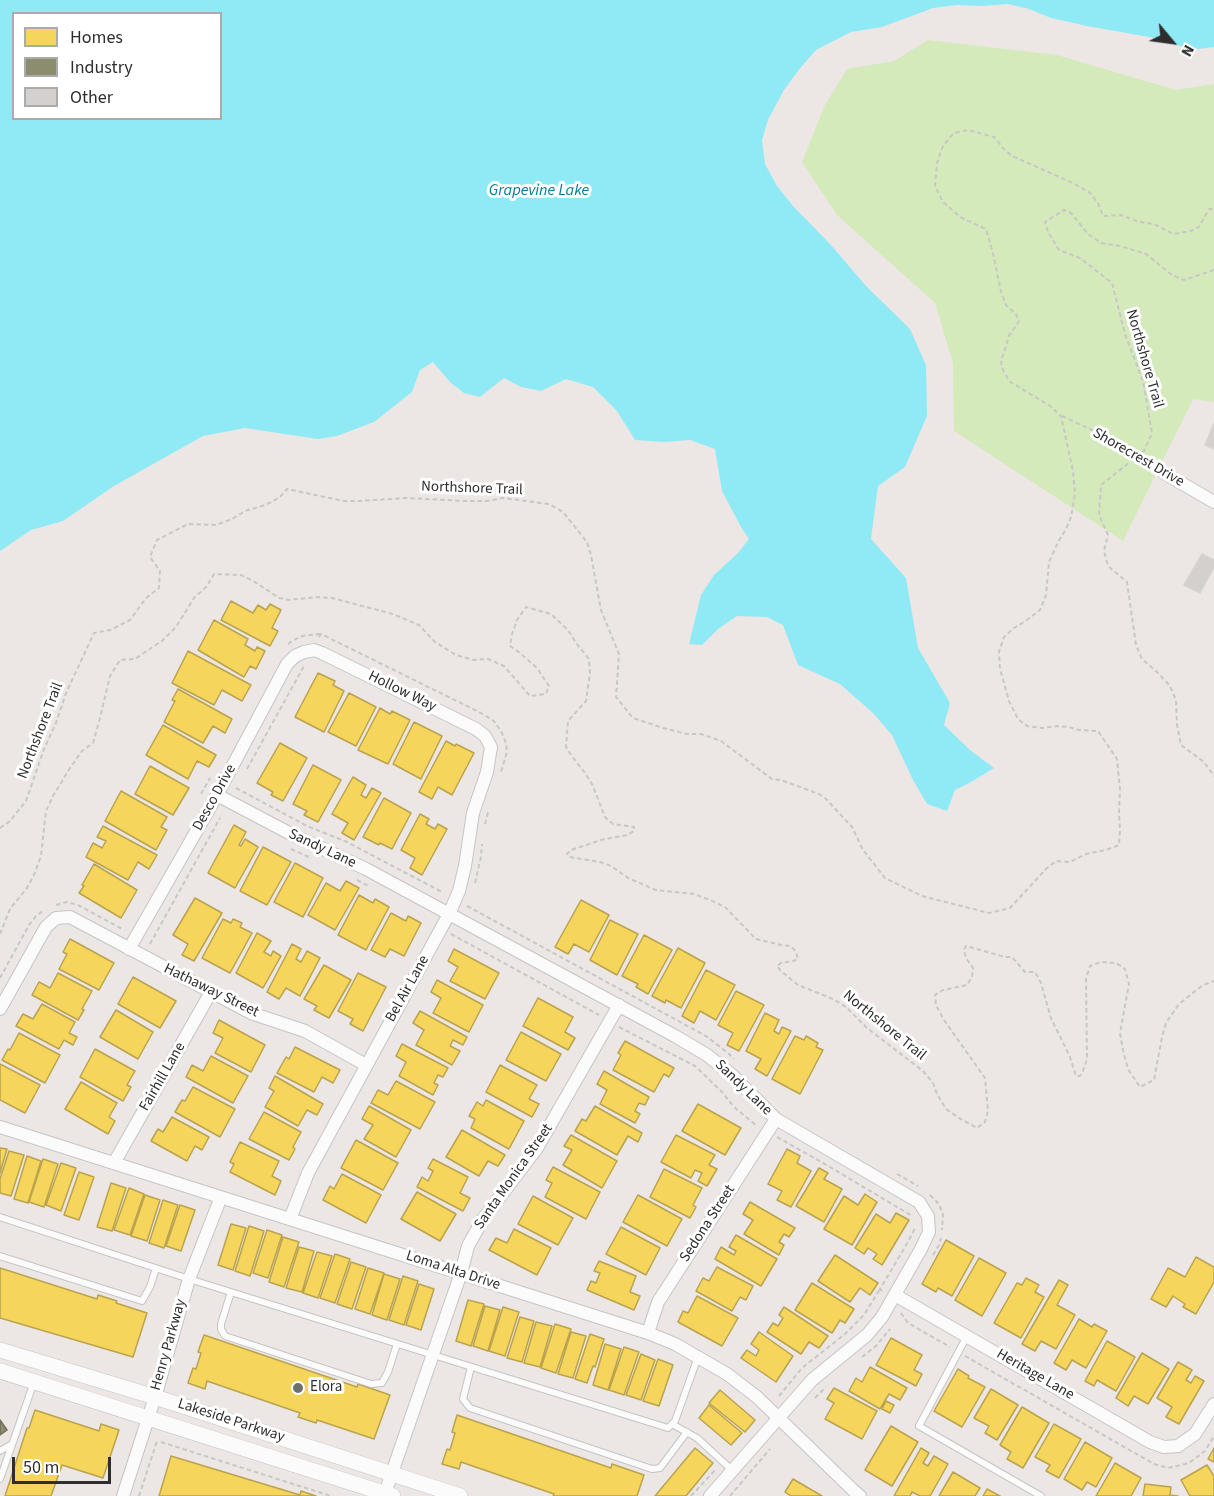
<!DOCTYPE html>
<html>
<head>
<meta charset="utf-8">
<style>
  body { margin:0 }
  #map { position:relative; width:1214px; height:1496px; overflow:hidden; background:#ece7e4; font-family:"Source Sans 3",sans-serif }
  canvas { display:block }
  .legend { position:absolute; left:12px; top:12px; width:210px; height:108px; box-sizing:border-box; background:#fff; border:2px solid #ababab; margin:0; padding:8px 10px; list-style:none; font-size:18px; color:#2e2e2e }
  .legend li { display:flex; align-items:center; gap:12px; height:30px }
  .legend b { width:30px; border:2px solid #ababab }
  .north { position:absolute; left:1142px; top:12px; width:60px; height:60px; -webkit-text-stroke:4px #fff; paint-order:stroke; rotate:119deg; font-size:16px; font-weight:700; line-height:24px; text-align:center; color:#2e2e2e }
  .north::after { content:''; display:block; margin:auto; width:21px; height:27px; background:#2e2e2e; clip-path:polygon(50% 0,100% 100%,50% 72%,0 100%) }
  .scale { position:absolute; left:12px; top:1457px; width:99px; height:27px; box-sizing:border-box; border:3px solid #2e2e2e; border-top:0; padding-left:8px; font-size:18px; line-height:21px; white-space:nowrap; color:#2e2e2e; -webkit-text-stroke:4px #fff; paint-order:stroke }
</style>
</head>
<body>
<div id="map">
<canvas width="1214" height="1496"></canvas>
<ul class="legend">
<li><b style="height:16px;background:#f6d55c"></b>Homes</li>
<li><b style="height:16px;background:#8c8c6e"></b>Industry</li>
<li><b style="height:16px;background:#d3d0cd"></b>Other</li>
</ul>
<div class="north">N</div>
<div class="scale">50 m</div>
</div>
<script>
const g = document.querySelector('canvas').getContext('2d');
g.lineJoin = 'round';
function fillPath(path, color) { g.fillStyle = color; g.fill(path, 'evenodd'); }
const shape = rows => new Path2D(rows.map(r => 'M' + r).join(''));
function stroke(path, color, width, dash) { g.strokeStyle = color; g.lineWidth = width; g.lineCap = dash ? 'butt' : 'round'; g.setLineDash(dash || []); g.stroke(path); }
function label(font, color, halo, rows, align = 'center') {
  g.font = font + ' "Source Sans 3",sans-serif'; g.lineWidth = 6; g.setLineDash([]); g.textBaseline = 'middle'; g.strokeStyle = halo; g.fillStyle = color; for (const [text, x, y, turn = 0] of rows) {
    g.save(); g.translate(x, y); g.rotate((+turn || 0) * Math.PI / 180); g.textAlign = isNaN(turn) ? turn : align; if (halo) g.strokeText(text, 0, 0); g.fillText(text, 0, 0); g.restore();
  }
}
const green = shape([
  [928,40,1057,55,1176,90,1214,84,1214,402,1193,399,1123,541,954,431,953,363,935,303,837,215,802,162,825,105,847,69,894,61]
]);
const water = shape([
  [0,0,1214,0,1214,47,1191,50,1160,39,1087,26,1051,18,1029,9,1008,4,981,6,957,5,933,8,882,27,851,32,816,50,801,67,784,90,768,120,762,140,765,164,777,186,793,206,830,244,866,286,910,329,926,365,927,416,905,467,878,486,871,539,906,578,918,648,950,703,944,725,970,750,994,768,971,782,955,790,947,811,927,804,913,780,892,735,873,713,840,684,798,665,783,625,767,617,737,616,718,629,702,645,689,644,701,595,714,575,738,553,749,539,741,527,722,491,715,449,690,440,664,442,635,440,617,411,593,387,566,379,541,391,521,387,504,378,480,397,464,393,450,382,433,362,420,370,412,392,374,422,337,436,318,439,245,428,203,436,114,486,63,521,31,530,0,551],
  [14,14,220,14,220,118,14,118]
]);
const homes = shape([
  [231,601,253,613,258,605,266,610,270,604,281,610,272,628,278,631,270,646,221,620,231,601],
  [214,620,248,639,245,645,255,651,257,647,265,651,256,669,250,666,244,677,198,650,214,620],
  [188,651,251,685,242,701,222,690,214,705,172,683,188,651],
  [318,673,335,681,333,685,344,691,324,732,295,717,318,673],
  [178,689,232,719,225,733,213,726,203,743,164,722,175,701,172,700,178,689],
  [349,693,376,707,356,746,328,732,349,693],
  [380,708,390,714,392,711,410,720,388,764,358,750,380,708],
  [414,722,442,736,421,779,393,764,414,722],
  [163,725,216,755,209,767,197,761,188,779,146,755,163,725],
  [446,741,455,746,456,744,474,753,452,795,438,787,432,799,419,792,446,741],
  [280,743,307,758,283,801,271,795,273,792,257,783,280,743],
  [313,765,341,780,318,822,304,815,307,811,293,804,313,765],
  [150,766,189,788,173,815,135,794,150,766],
  [353,777,366,785,361,795,366,798,372,788,381,793,354,840,342,833,348,823,332,814,353,777],
  [121,791,167,817,161,827,167,830,156,850,105,821,121,791],
  [384,798,411,813,392,849,380,843,379,845,363,837,384,798],
  [420,814,429,819,426,824,435,829,438,824,447,829,422,875,410,868,415,858,401,850,420,814],
  [234,825,246,832,239,845,241,846,245,839,258,847,235,888,208,873,234,825],
  [103,826,157,855,149,869,138,862,128,880,86,857,93,843,102,848,106,841,97,837,103,826],
  [263,847,291,862,267,905,240,891,263,847],
  [295,863,323,878,303,917,274,902,295,863],
  [94,864,137,890,121,918,79,893,84,886,82,885,94,864],
  [346,881,359,888,335,930,308,915,326,883,340,891,346,881],
  [359,895,373,903,375,899,389,907,366,950,338,935,359,895],
  [195,898,222,913,194,961,182,955,188,944,173,935,195,898],
  [581,900,609,915,589,952,574,944,568,954,555,947,581,900],
  [391,913,406,921,408,916,421,923,404,956,390,949,385,957,371,950,391,913],
  [223,919,231,923,233,919,242,923,240,927,252,933,230,973,202,958,223,919],
  [610,920,638,934,617,975,590,960,610,920],
  [257,933,271,941,264,952,271,956,273,951,281,956,263,988,236,973,257,933],
  [644,935,672,950,648,994,636,987,638,984,622,976,644,935],
  [70,939,114,963,99,990,59,969,67,954,63,952,70,939],
  [292,944,301,949,296,959,301,962,307,951,320,958,300,996,286,988,279,999,267,992,292,944],
  [678,948,705,963,681,1008,666,1000,665,1003,652,996,678,948],
  [454,949,499,973,485,999,450,981,458,967,448,961,454,949],
  [324,965,351,980,329,1018,314,1010,317,1006,304,999,324,965],
  [706,970,735,985,716,1020,700,1011,694,1023,682,1016,706,970],
  [58,973,92,991,82,1009,84,1010,78,1020,32,995,39,982,50,988,58,973],
  [358,973,386,987,363,1031,350,1024,353,1019,338,1011,358,973],
  [133,977,176,1001,160,1028,118,1004,133,977],
  [437,980,483,1005,469,1032,433,1013,441,998,431,992,437,980],
  [736,991,764,1005,739,1051,727,1045,733,1033,718,1025,736,991],
  [538,998,573,1017,565,1032,575,1038,568,1050,523,1026,538,998],
  [42,1004,75,1022,69,1033,77,1037,73,1045,64,1040,59,1049,16,1026,23,1014,33,1019,42,1004],
  [116,1010,153,1032,138,1059,100,1037,116,1010],
  [420,1011,467,1037,463,1045,453,1040,450,1046,460,1051,452,1065,416,1045,424,1030,413,1023,420,1011],
  [765,1013,779,1020,774,1031,779,1034,782,1027,791,1031,767,1076,755,1069,761,1059,746,1051,765,1013],
  [219,1020,265,1045,251,1072,215,1053,223,1038,213,1033,219,1020],
  [521,1032,561,1054,546,1081,506,1060,521,1032],
  [19,1033,60,1055,45,1083,2,1060,8,1049,10,1050,19,1033],
  [795,1036,804,1040,806,1036,818,1043,816,1047,823,1050,800,1094,772,1079,795,1036],
  [625,1041,674,1068,669,1077,664,1074,654,1092,613,1070,621,1055,618,1053,625,1041],
  [402,1044,448,1068,443,1077,438,1075,434,1083,438,1085,433,1095,399,1076,406,1062,396,1056,402,1044],
  [295,1047,340,1070,333,1083,322,1077,314,1092,277,1073,286,1057,289,1059,295,1047],
  [95,1049,135,1071,127,1085,131,1087,123,1101,80,1077,95,1049],
  [211,1056,248,1076,233,1103,186,1077,192,1065,203,1071,211,1056],
  [0,1064,40,1085,25,1113,0,1100,0,1064],
  [500,1065,537,1085,529,1099,539,1104,532,1117,486,1092,500,1065],
  [604,1071,649,1097,645,1105,639,1103,635,1111,640,1114,635,1123,600,1104,607,1090,597,1084,604,1071],
  [275,1076,323,1104,317,1115,307,1110,298,1126,265,1107,274,1091,269,1088,275,1076],
  [396,1081,435,1102,420,1129,371,1103,378,1090,388,1095,396,1081],
  [81,1082,117,1103,109,1117,115,1121,108,1134,65,1109,81,1082],
  [193,1087,235,1109,220,1137,175,1112,182,1100,185,1101,193,1087],
  [486,1100,524,1121,509,1149,471,1128,475,1119,469,1116,477,1102,483,1106,486,1100],
  [698,1104,741,1128,725,1155,682,1131,698,1104],
  [369,1106,411,1130,396,1157,364,1139,373,1125,362,1119,369,1106],
  [595,1106,642,1133,638,1142,628,1136,617,1155,575,1131,582,1119,586,1121,595,1106],
  [264,1112,301,1132,293,1147,295,1149,289,1160,249,1139,264,1112],
  [172,1117,209,1137,202,1150,195,1146,187,1161,151,1141,158,1129,163,1132,172,1117],
  [462,1130,505,1155,498,1166,488,1161,479,1176,446,1157,462,1130],
  [571,1135,617,1161,602,1188,563,1165,572,1150,564,1146,571,1135],
  [676,1135,715,1155,709,1165,717,1169,707,1186,698,1181,702,1173,695,1170,691,1178,661,1162,676,1135],
  [356,1140,398,1163,383,1190,341,1168,356,1140],
  [240,1142,279,1161,272,1176,281,1181,275,1195,230,1172,234,1164,230,1162,240,1142],
  [0,1148,7,1149,0,1173,0,1148],
  [787,1149,800,1156,797,1163,811,1171,791,1207,777,1200,782,1191,768,1184,787,1149],
  [9,1151,24,1155,11,1196,0,1193,0,1179,9,1151],
  [27,1156,41,1161,28,1203,14,1199,27,1156],
  [43,1159,58,1164,44,1207,29,1202,43,1159],
  [433,1159,468,1177,460,1193,470,1198,463,1211,417,1187,422,1177,428,1181,433,1171,428,1168,433,1159],
  [61,1163,76,1168,61,1211,46,1205,61,1163],
  [553,1167,600,1192,586,1219,545,1197,552,1183,546,1180,553,1167],
  [819,1168,828,1173,824,1179,842,1189,824,1222,796,1206,819,1168],
  [664,1169,702,1188,693,1205,696,1207,690,1218,650,1197,664,1169],
  [79,1172,94,1177,79,1220,64,1215,79,1172],
  [342,1174,381,1195,366,1223,323,1200,330,1186,334,1189,342,1174],
  [111,1183,126,1188,112,1231,97,1227,111,1183],
  [129,1188,144,1194,130,1235,114,1230,129,1188],
  [417,1192,456,1214,440,1241,401,1219,417,1192],
  [865,1194,877,1202,852,1245,824,1229,844,1196,858,1205,865,1194],
  [145,1195,160,1200,147,1241,131,1236,145,1195],
  [638,1195,682,1219,667,1246,623,1222,638,1195],
  [533,1196,573,1218,558,1245,518,1224,533,1196],
  [163,1200,178,1205,164,1248,149,1243,163,1200],
  [750,1202,795,1228,789,1237,784,1234,779,1242,784,1245,779,1255,744,1234,753,1220,743,1214,750,1202],
  [180,1205,195,1210,181,1251,166,1246,180,1205],
  [896,1213,909,1220,882,1265,873,1259,877,1254,868,1248,864,1254,855,1248,876,1214,890,1223,896,1213],
  [231,1224,246,1228,233,1270,218,1265,231,1224],
  [249,1226,264,1231,250,1276,235,1271,249,1226],
  [621,1227,660,1248,646,1275,606,1254,621,1227],
  [514,1229,551,1248,537,1275,489,1250,496,1238,507,1243,514,1229],
  [267,1230,282,1235,268,1278,253,1273,267,1230],
  [736,1235,777,1259,761,1286,715,1259,721,1247,734,1255,736,1251,729,1247,736,1235],
  [283,1237,299,1242,284,1287,269,1282,283,1237],
  [946,1240,974,1256,952,1296,938,1288,936,1292,922,1284,946,1240],
  [299,1247,314,1251,302,1292,286,1288,299,1247],
  [317,1252,332,1256,318,1298,303,1293,317,1252],
  [335,1254,350,1259,335,1303,320,1298,335,1254],
  [835,1255,878,1283,870,1295,860,1288,850,1302,818,1281,835,1255],
  [1196,1257,1214,1267,1214,1282,1196,1314,1183,1307,1185,1304,1173,1296,1166,1307,1151,1299,1168,1268,1185,1277,1196,1257],
  [979,1258,1006,1273,982,1316,955,1300,979,1258],
  [599,1261,636,1276,630,1292,640,1296,634,1310,587,1290,591,1281,596,1283,600,1273,594,1271,599,1261],
  [351,1262,366,1267,352,1309,337,1304,351,1262],
  [717,1267,753,1286,746,1300,740,1297,732,1311,696,1291,703,1278,709,1281,717,1267],
  [0,1268,97,1299,98,1295,117,1301,116,1303,147,1313,133,1357,0,1318,0,1268],
  [368,1268,384,1273,370,1314,355,1309,368,1268],
  [384,1274,400,1279,387,1320,372,1315,384,1274],
  [403,1276,418,1281,404,1325,389,1320,403,1276],
  [1026,1278,1039,1285,1035,1292,1044,1297,1021,1338,994,1323,1017,1283,1022,1285,1026,1278],
  [1059,1280,1068,1285,1057,1305,1075,1315,1056,1349,1041,1341,1035,1351,1022,1344,1059,1280],
  [812,1283,854,1309,845,1323,840,1320,832,1333,795,1310,812,1283],
  [419,1284,434,1289,421,1330,406,1325,419,1284],
  [697,1296,738,1318,722,1346,678,1322,683,1311,688,1313,697,1296],
  [468,1300,484,1304,471,1346,456,1341,468,1300],
  [485,1306,500,1310,488,1351,473,1346,485,1306],
  [503,1307,519,1312,505,1356,489,1351,503,1307],
  [784,1307,828,1336,819,1348,809,1342,801,1354,767,1332,773,1323,778,1326,783,1318,779,1315,784,1307],
  [520,1317,534,1321,522,1362,507,1358,520,1317],
  [1079,1319,1092,1327,1094,1324,1107,1331,1086,1368,1072,1360,1066,1370,1054,1363,1079,1319],
  [536,1322,552,1326,540,1367,524,1363,536,1322],
  [555,1324,571,1329,556,1373,541,1368,555,1324],
  [571,1332,586,1336,573,1378,558,1374,571,1332],
  [759,1332,793,1356,776,1382,741,1358,747,1350,756,1356,759,1350,751,1344,759,1332],
  [590,1334,604,1339,595,1367,593,1366,587,1383,575,1379,590,1334],
  [204,1335,357,1387,358,1384,390,1395,374,1439,317,1420,316,1423,298,1417,300,1413,207,1381,205,1389,188,1383,193,1368,196,1369,201,1353,198,1352,204,1335],
  [891,1338,922,1355,914,1370,922,1374,916,1386,876,1365,891,1338],
  [1107,1341,1135,1357,1116,1391,1097,1380,1094,1386,1085,1381,1107,1341],
  [605,1344,621,1349,608,1390,593,1385,605,1344],
  [624,1347,639,1352,624,1395,609,1390,624,1347],
  [1142,1353,1169,1369,1148,1404,1134,1396,1128,1406,1116,1398,1142,1353],
  [641,1354,655,1360,641,1400,626,1395,641,1354],
  [658,1359,673,1365,659,1406,643,1401,658,1359],
  [1178,1362,1192,1370,1186,1380,1191,1383,1195,1376,1204,1381,1179,1424,1166,1417,1172,1407,1157,1398,1178,1362],
  [870,1367,907,1388,900,1400,889,1394,880,1409,849,1391,856,1378,862,1382,870,1367],
  [958,1369,969,1376,968,1378,985,1387,962,1427,934,1411,958,1369],
  [834,1388,877,1411,862,1439,825,1419,834,1403,827,1399,834,1388],
  [991,1389,1018,1405,997,1440,985,1433,989,1426,974,1418,991,1389],
  [720,1390,755,1420,745,1432,709,1403,720,1390],
  [886,1401,894,1405,890,1413,882,1409,886,1401],
  [709,1405,742,1433,731,1445,699,1418,709,1405],
  [1022,1407,1049,1423,1023,1468,1007,1459,1011,1452,1000,1445,1022,1407],
  [35,1410,99,1431,101,1424,119,1430,103,1478,62,1465,51,1496,5,1496,27,1428,29,1428,35,1410],
  [457,1415,611,1468,612,1464,644,1475,637,1496,553,1496,554,1494,461,1462,459,1469,442,1464,447,1449,450,1450,455,1433,452,1432,457,1415],
  [1054,1424,1081,1439,1059,1478,1046,1471,1050,1465,1035,1457,1054,1424],
  [891,1426,918,1442,892,1486,865,1470,891,1426],
  [1085,1442,1112,1458,1096,1487,1087,1482,1082,1490,1064,1479,1085,1442],
  [695,1448,713,1463,686,1496,655,1496,695,1448],
  [921,1448,929,1453,923,1463,928,1466,934,1456,948,1464,930,1496,920,1496,912,1492,910,1496,894,1496,921,1448],
  [1214,1448,1214,1462,1208,1459,1214,1448],
  [171,1456,300,1495,301,1491,316,1496,159,1496,171,1456],
  [1115,1463,1141,1478,1131,1496,1096,1496,1115,1463],
  [1207,1465,1214,1476,1214,1496,1190,1496,1181,1480,1207,1465],
  [953,1472,980,1488,975,1496,939,1496,953,1472],
  [793,1479,822,1496,791,1496,785,1492,793,1479],
  [1145,1484,1171,1487,1170,1495,1178,1496,1143,1496,1145,1484],
  [987,1489,1000,1496,983,1496,987,1489]
]);
const industry = shape([
  [0,1420,7,1430,0,1435,0,1420]
]);
const building = shape([
  [1214,423,1214,449,1205,445,1214,423],
  [1202,554,1214,560,1214,567,1200,593,1184,585,1202,554]
]);
const path = shape([
  [1214,270,1184,280,1172,275,1146,254,1120,246,1101,243,1088,234,1071,213,1064,210,1045,222,1048,232,1059,250,1080,258,1112,283,1125,334,1143,381,1152,433,1144,451,1101,485,1099,515,1108,535,1104,551,1108,566,1127,582,1136,645,1142,659,1157,672,1170,686,1176,700,1177,725,1181,745,1204,762,1214,776],
  [1062,416,1094,431,1154,467],
  [319,637,321,634,481,713,494,721,502,733,506,743,507,752,501,772],
  [288,644,292,641,302,636,321,634],
  [247,769,304,666],
  [236,788,307,826,347,842,442,892],
  [201,794,210,778],
  [485,824,488,812],
  [0,828,10,821,26,801,44,749,56,723,66,693,94,633,110,630,130,620,146,598,159,588,160,571,150,557,157,540,188,524,216,525,232,519,245,511,265,505,279,498,287,489,344,501,359,501,406,498,467,501,487,501,503,498,549,504,563,512,587,542,591,555,601,610,619,654,616,697,633,718,663,728,687,734,701,734,721,741,772,779,781,780,819,794,826,799,852,827,863,850,885,878,922,896,989,913,1010,908,1046,869,1056,861,1070,862,1086,854,1106,850,1119,845,1120,830,1119,812,1120,789,1117,759,1098,731,1079,730,1069,727,1057,726,1042,728,1027,726,1018,719,1009,701,1000,669,999,652,1004,637,1014,628,1024,622,1040,610,1046,595,1049,562,1058,542,1066,529,1071,517,1075,494,1073,471,1061,416,1050,406,1009,381,1002,368,1001,360,1007,344,1008,337,1019,321,1016,314,1006,305,1001,292,993,253,986,229,960,217,943,202,935,186,937,163,943,146,954,133,968,130,994,137,1003,148,1012,156,1073,183,1090,193,1098,203,1103,216,1121,215,1139,222,1154,224,1173,234,1191,231,1199,227,1209,209,1214,209],
  [291,849,311,858],
  [357,880,370,887],
  [475,883,481,857,482,844],
  [56,905,67,902,78,905,124,930],
  [467,906,706,1036,728,1053,734,1059],
  [0,934,10,909,27,888,34,875,41,856,46,811,53,796,70,768,82,751,93,743,100,718,110,676,120,660,135,659,163,640,176,627,194,598,207,586,214,574,241,575,255,582,279,598,289,600,317,597,332,598,393,614,419,625,435,642,456,655,474,660,488,659,504,666,530,696,546,694,549,686,537,668,520,653,510,646,512,634,517,620,526,607,551,614,568,630,576,643,589,659,590,673,586,701,568,721,566,747,571,755,585,773,592,784,605,817,613,824,634,827,634,831,627,835,601,840,571,850,567,854,570,857,600,862,611,866,628,878,656,890,694,894,710,900,725,907,756,939,781,945,791,946,796,952,798,959,793,961,781,963,777,966,781,971,798,985,833,999,846,1007,867,1028,923,1071,933,1083,937,1094,946,1109,959,1118,977,1128,985,1122,988,1111,985,1078,944,1020,936,1005,935,995,943,990,967,985,972,977,973,968,966,958,964,950,966,946,1005,957,1012,957,1025,972,1035,972,1041,983,1051,1018,1070,1057,1076,1076,1080,1076,1083,1071,1087,1059,1086,979,1090,966,1101,962,1116,963,1125,969,1129,984,1120,1033,1123,1050,1128,1069,1140,1087,1154,1080,1162,1037,1166,1023,1179,1004,1203,985,1214,981],
  [451,934,599,1015],
  [150,944,220,818],
  [0,978,29,925,36,916,43,911],
  [619,1027,695,1066,722,1092,734,1107,757,1126],
  [777,1137,830,1167,912,1216],
  [897,1174,918,1186],
  [930,1195,939,1204,943,1215,942,1230],
  [933,1255,939,1245,941,1238],
  [882,1291,880,1289,908,1242,915,1228],
  [901,1313,908,1323,950,1347],
  [965,1356,1154,1464,1168,1468,1189,1463,1205,1451,1214,1436],
  [862,1357,876,1346,890,1329],
  [779,1396,802,1368,845,1334,864,1315,880,1289],
  [815,1398,826,1387],
  [161,1442,331,1496],
  [139,1496,157,1441],
  [691,1496,716,1469],
  [730,1496,770,1449]
]);
const service = shape([
  [0,1217,189,1279,668,1428,675,1421,698,1357],
  [0,1256,142,1301,150,1287,156,1268],
  [231,1292,221,1324,221,1329,225,1336,371,1384,382,1383,388,1372,397,1344],
  [967,1336,919,1426,1041,1496],
  [471,1367,463,1399,470,1408,652,1469,660,1468,687,1432],
  [672,1424,697,1438,733,1471],
  [0,1451,12,1444],
  [0,1479,34,1382]
]);
const minor = shape([
  [1164,473,1214,502],
  [217,795,291,834,366,869,675,1036,707,1055,732,1075,776,1119,919,1202,928,1216,929,1232,921,1249,882,1317,867,1335,812,1380,710,1496],
  [129,949,217,795,287,664,295,656,304,652,314,650,322,653,476,729,485,736,491,747,487,772,473,813,465,866,459,891,449,914,308,1173,290,1219],
  [0,1009,46,927,56,918,70,917,251,1013,305,1031,366,1065],
  [0,1127,648,1333,675,1344,727,1374,757,1397,854,1491,860,1496],
  [114,1163,211,992],
  [895,1295,1150,1442,1164,1447,1178,1446,1195,1434,1214,1404],
  [648,1333,658,1302,776,1119],
  [123,1496,155,1397,189,1279,221,1197],
  [384,1496,461,1273,468,1246,483,1219,537,1148,619,1005]
]);
const tertiary = shape([
  [0,1350,155,1397,460,1496],
  [0,1371,393,1496]
]);
const markers = [
  [298,1388,6,"#706f6e"]
];
const streetNames = [
  ["Northshore Trail",1144,359,74],
  ["Shorecrest Drive",1138,458,30],
  ["Northshore Trail",472,489,2],
  ["Hollow Way",402,692,26],
  ["Northshore Trail",41,731,-69],
  ["Desco Drive",215,798,-61],
  ["Sandy Lane",322,849,25],
  ["Bel Air Lane",408,989,-61],
  ["Hathaway Street",211,991,26],
  ["Northshore Trail",884,1026,39],
  ["Fairhill Lane",163,1077,-60],
  ["Sandy Lane",743,1088,44],
  ["Santa Monica Street",514,1177,-55],
  ["Sedona Street",708,1224,-57],
  ["Loma Alta Drive",453,1271,18],
  ["Henry Parkway",169,1345,-74],
  ["Heritage Lane",1035,1375,30],
  ["Lakeside Parkway",231,1421,18]
];
const poiNames = [
  ["Elora",310,1388]
];
const waterNames = [
  ["Grapevine Lake",539,191]
];
fillPath(green, '#d4eaba');
fillPath(water, '#90eaf5');
fillPath(homes, '#f6d55c');
stroke(homes, '#baa34e', 1.5);
fillPath(industry, '#8c8c6e');
stroke(industry, '#70705b', 1.5);
fillPath(building, '#d3d0cd');
stroke(building, '#d7d3d0', 1.5);
stroke(service, '#c5c4c5', 8);
stroke(minor, '#c5c4c5', 14);
stroke(tertiary, '#c5c4c5', 16);
stroke(path, '#c8c7c7', 2, [4.5, 3]);
stroke(service, '#fcfbfb', 6);
stroke(minor, '#fcfbfb', 12);
stroke(tertiary, '#fcfbfb', 15);
for (const [x, y, r, color] of markers) { const dot = new Path2D(); dot.arc(x, y, r, 0, 2 * Math.PI); g.fillStyle = color; g.fill(dot); stroke(dot, '#fff', 2); }
label('15px', '#2e2e2e', '#fff', streetNames);
label('15px', '#2e2e2e', '#fff', poiNames, 'left');
label('italic 16px', '#037c98', '#fff', waterNames);
</script>
</body>
</html>
